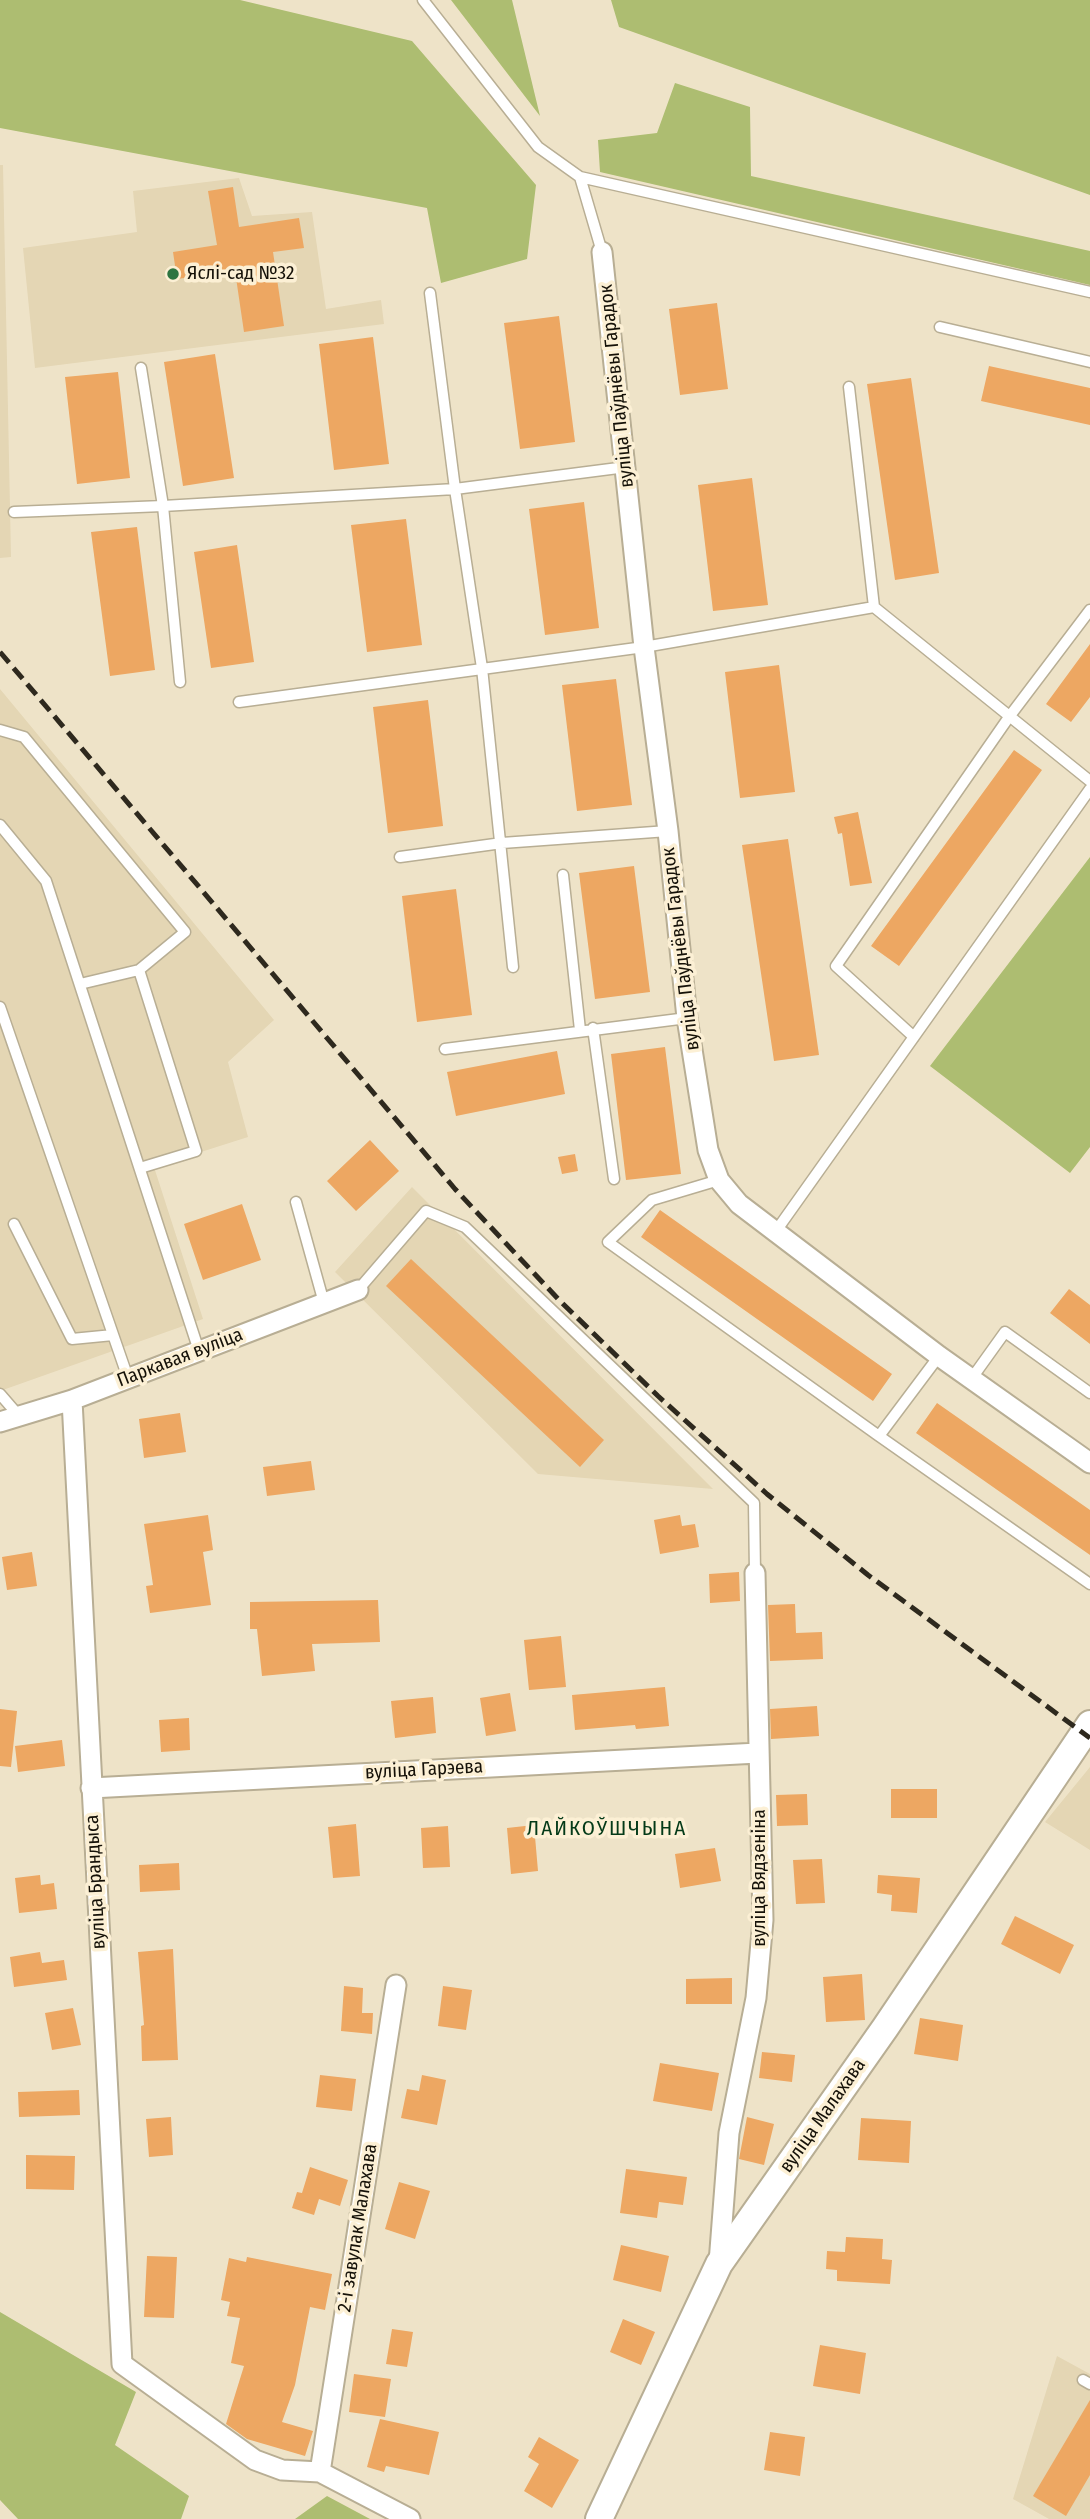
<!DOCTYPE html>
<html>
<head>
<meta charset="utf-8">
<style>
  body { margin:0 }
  canvas { display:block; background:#eee3c8 }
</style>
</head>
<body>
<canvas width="1090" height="2519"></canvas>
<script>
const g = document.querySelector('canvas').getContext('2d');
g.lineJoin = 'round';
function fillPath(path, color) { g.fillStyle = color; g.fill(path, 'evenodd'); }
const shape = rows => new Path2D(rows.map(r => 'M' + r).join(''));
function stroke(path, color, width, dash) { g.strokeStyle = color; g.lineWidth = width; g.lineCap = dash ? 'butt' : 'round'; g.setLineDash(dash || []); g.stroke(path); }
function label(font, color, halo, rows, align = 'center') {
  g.font = font + ' "Fira Sans Condensed",sans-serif'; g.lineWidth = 7; g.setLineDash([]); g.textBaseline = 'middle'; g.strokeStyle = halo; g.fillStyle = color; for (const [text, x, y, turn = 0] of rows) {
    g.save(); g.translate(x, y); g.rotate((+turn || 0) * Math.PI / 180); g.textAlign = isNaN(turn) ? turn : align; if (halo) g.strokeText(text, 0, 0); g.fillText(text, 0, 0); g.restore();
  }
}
const built = shape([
  [0,165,3,165,11,557,0,558],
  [239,178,252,216,312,212,326,309,381,300,384,324,35,368,23,248,137,232,133,191],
  [0,689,274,1020,228,1062,248,1137,154,1167,203,1319,0,1391],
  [412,1187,713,1489,538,1474,335,1272],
  [1090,1767,1090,1850,1045,1822],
  [1057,2356,1090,2374,1090,2519,1049,2519,1013,2499]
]);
const green = shape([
  [0,0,240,0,412,41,536,185,527,259,441,283,427,208,0,128],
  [451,0,512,0,540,116],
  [611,0,1090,0,1090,195,619,27],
  [675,83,750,107,751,176,1090,251,1090,285,600,172,598,140,657,133],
  [1090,857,1090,1147,1070,1173,930,1066],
  [0,2312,136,2392,115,2445,189,2496,181,2519,18,2519,0,2500],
  [327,2496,370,2519,295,2519]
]);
const building = shape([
  [233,187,239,227,299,218,304,248,273,252,284,326,244,332,235,271,177,279,173,252,217,245,208,191],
  [717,303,728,389,680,395,669,309],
  [559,316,575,442,520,449,504,323],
  [373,337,389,464,334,470,319,344],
  [215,354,234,478,183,486,164,362],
  [989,366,1090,388,1090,425,981,401],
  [118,372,130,478,77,484,65,377],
  [911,378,939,573,895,580,867,384],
  [752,478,768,605,713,611,698,485],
  [584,502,599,628,545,635,529,509],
  [406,519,422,645,367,652,351,525],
  [137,527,155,670,110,676,91,532],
  [237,545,254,662,211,668,194,552],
  [1090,644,1090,697,1071,722,1046,704],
  [779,665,795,792,740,798,725,672],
  [616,679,632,805,577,811,562,685],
  [428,700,443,826,388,833,373,707],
  [1014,750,1042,770,899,966,871,946],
  [858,812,872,883,850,886,842,833,838,834,834,817],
  [788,839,819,1055,774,1061,742,845],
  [634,866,650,992,595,999,579,873],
  [456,889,472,1015,417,1022,402,896],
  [665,1047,681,1174,626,1180,611,1054],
  [557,1051,565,1094,456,1116,447,1072],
  [370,1140,399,1171,356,1211,327,1181],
  [575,1154,578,1171,562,1174,558,1157],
  [242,1204,261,1260,203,1280,184,1224],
  [660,1210,892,1374,873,1401,641,1237],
  [411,1259,604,1440,580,1467,386,1286],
  [1069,1289,1090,1305,1090,1344,1050,1313],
  [937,1403,1090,1510,1090,1555,916,1433],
  [180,1413,186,1452,144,1458,139,1419],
  [311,1461,315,1490,267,1496,263,1467],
  [208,1515,213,1550,203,1552,211,1605,150,1613,146,1586,153,1585,144,1524],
  [680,1515,682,1526,695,1524,699,1547,660,1554,654,1520],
  [32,1552,37,1586,7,1590,2,1557],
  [739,1572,740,1601,710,1603,709,1574],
  [378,1600,380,1642,312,1644,315,1671,262,1676,257,1629,250,1629,250,1602],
  [795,1604,796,1633,822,1632,823,1659,770,1661,768,1605],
  [561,1636,566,1687,529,1690,524,1640],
  [665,1687,669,1726,636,1729,635,1725,575,1730,572,1695],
  [510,1693,516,1731,486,1736,480,1698],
  [433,1697,436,1733,395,1738,391,1701],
  [817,1706,819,1736,771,1739,770,1709],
  [0,1709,17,1711,11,1767,0,1766],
  [189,1718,190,1750,161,1752,159,1720],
  [62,1740,65,1766,18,1772,15,1746],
  [891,1789,937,1789,937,1818,891,1818],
  [807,1794,808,1825,777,1826,776,1795],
  [356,1824,360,1876,333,1878,328,1827],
  [534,1825,538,1871,511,1874,507,1828],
  [448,1826,450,1867,423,1868,421,1828],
  [715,1848,721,1881,680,1888,675,1854],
  [822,1859,825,1903,796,1904,793,1860],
  [179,1863,180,1890,140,1892,139,1865],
  [40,1875,41,1885,54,1883,57,1909,19,1913,15,1878],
  [878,1875,920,1878,917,1913,891,1911,892,1895,877,1893],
  [1015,1916,1074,1945,1060,1974,1001,1944],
  [173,1949,178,2060,142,2061,141,2026,144,2025,138,1952],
  [40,1952,42,1963,64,1960,67,1980,14,1987,10,1957],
  [862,1974,865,2020,826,2022,823,1977],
  [732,1978,732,2004,686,2004,686,1979],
  [344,1986,363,1988,362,2013,373,2013,372,2034,341,2031],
  [443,1986,472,1990,466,2030,438,2026],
  [73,2008,81,2045,52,2050,45,2013],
  [920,2018,963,2025,958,2061,914,2054],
  [762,2052,795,2055,792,2082,759,2078],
  [660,2063,719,2073,712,2111,653,2101],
  [320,2075,356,2079,352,2111,316,2107],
  [422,2075,446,2080,437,2125,401,2118,407,2089,419,2091],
  [79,2090,80,2115,19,2117,18,2092],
  [171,2117,173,2155,149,2157,146,2119],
  [747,2117,774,2124,764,2165,739,2159],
  [861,2118,911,2121,909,2163,858,2160],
  [26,2155,75,2156,74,2190,26,2189],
  [310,2167,348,2180,340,2206,319,2199,314,2215,292,2208,297,2192,302,2193],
  [626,2169,687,2177,683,2205,659,2202,657,2218,620,2213],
  [399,2182,430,2191,415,2239,385,2229],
  [846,2237,883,2239,882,2259,892,2260,890,2284,837,2281,837,2270,826,2269,827,2251,845,2252],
  [621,2245,669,2256,661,2292,613,2280],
  [147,2256,177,2257,174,2318,144,2317],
  [247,2257,332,2274,325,2310,310,2307,295,2385,282,2422,313,2431,305,2456,247,2439,226,2424,244,2366,231,2363,240,2318,227,2316,230,2302,221,2300,229,2258,246,2262],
  [623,2319,655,2332,641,2365,610,2352],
  [392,2329,413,2332,407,2367,386,2364],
  [820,2345,866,2353,860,2394,813,2386],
  [354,2374,391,2379,385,2417,349,2412],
  [1090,2400,1090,2475,1066,2516,1033,2496],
  [380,2419,439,2432,429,2475,386,2466,384,2472,367,2467],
  [770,2432,805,2437,800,2476,764,2470],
  [539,2437,579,2460,552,2508,524,2491,539,2464,528,2457]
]);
const lane = shape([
  [423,0,538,147,580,177,602,252],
  [580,177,1090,292],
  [430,293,455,489,482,668,513,967],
  [940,327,1090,362],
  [141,368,163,506,180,682],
  [849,387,874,607,1090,781],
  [14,512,163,506,455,489,626,467],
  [239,702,644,647,874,607],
  [0,730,24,737,185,932,139,970,80,984],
  [0,825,46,881,199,1351],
  [400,857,502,843,668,831],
  [563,875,580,1030],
  [139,970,196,1151,140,1168],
  [0,1007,128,1378],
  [593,1028,614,1179],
  [914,1037,836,966,1009,717,1090,610],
  [445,1049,687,1018],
  [719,1180,652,1200,608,1242,879,1436],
  [296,1202,324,1303],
  [14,1224,72,1339,113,1335],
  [776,1231,1090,789],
  [358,1290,426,1211,465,1227,754,1503,755,1573],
  [939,1356,879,1436,1090,1584],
  [972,1378,1005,1332,1090,1393],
  [0,1394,19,1416],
  [1083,2380,1090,2384]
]);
const street = shape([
  [602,252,644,647,668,831,687,1018,708,1150,719,1180,739,1204,939,1356,1090,1463],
  [72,1400,122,2364,255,2460,282,2470,320,2472,410,2519],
  [0,1422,72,1400,358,1290],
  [91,1788,758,1753],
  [719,2263,729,2133,756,1998,763,1920,755,1573],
  [320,2472,396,1985]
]);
const secondary = shape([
  [599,2519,719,2264,885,2028,1090,1724]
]);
const rail = shape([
  [0,652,455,1189,560,1301,658,1396,767,1494,868,1575,1090,1738]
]);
const markers = [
  [173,274,7,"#2d7541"]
];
const poiNames = [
  ["Яслі-сад №32",187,274]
];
const streetNames = [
  ["вуліца Паўднёвы Гарадок",617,386,-96],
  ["вуліца Паўднёвы Гарадок",681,949,-97],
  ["Паркавая вуліца",180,1358,-21],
  ["вуліца Гарэева",424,1770,-3],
  ["вуліца Вядзеніна",760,1878,-90],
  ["вуліца Брандыса",96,1882,-93],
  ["вуліца Малахава",823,2116,-55],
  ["2-і завулак Малахава",358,2228,-81]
];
const neighbourhoodNames = [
  ["ЛАЙКОЎШЧЫНА",607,1829]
];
fillPath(built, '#e4d6b4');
fillPath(green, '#adbd71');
fillPath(building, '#eda762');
stroke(lane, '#b8ae94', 13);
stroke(street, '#b8ae94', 23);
stroke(secondary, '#b8ae94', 30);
stroke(lane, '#fff', 10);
stroke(street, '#fff', 19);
stroke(secondary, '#fff', 26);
stroke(rail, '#2e291e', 5, [14, 7]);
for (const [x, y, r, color] of markers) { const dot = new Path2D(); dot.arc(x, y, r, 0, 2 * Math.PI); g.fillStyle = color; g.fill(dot); stroke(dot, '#fcf0d5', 2.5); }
label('19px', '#151108', '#fcf0d5', poiNames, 'left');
label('19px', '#151108', '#fcf0d5', streetNames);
g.letterSpacing = '2px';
label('21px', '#043a18', '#fcf0d5', neighbourhoodNames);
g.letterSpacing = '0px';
</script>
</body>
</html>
